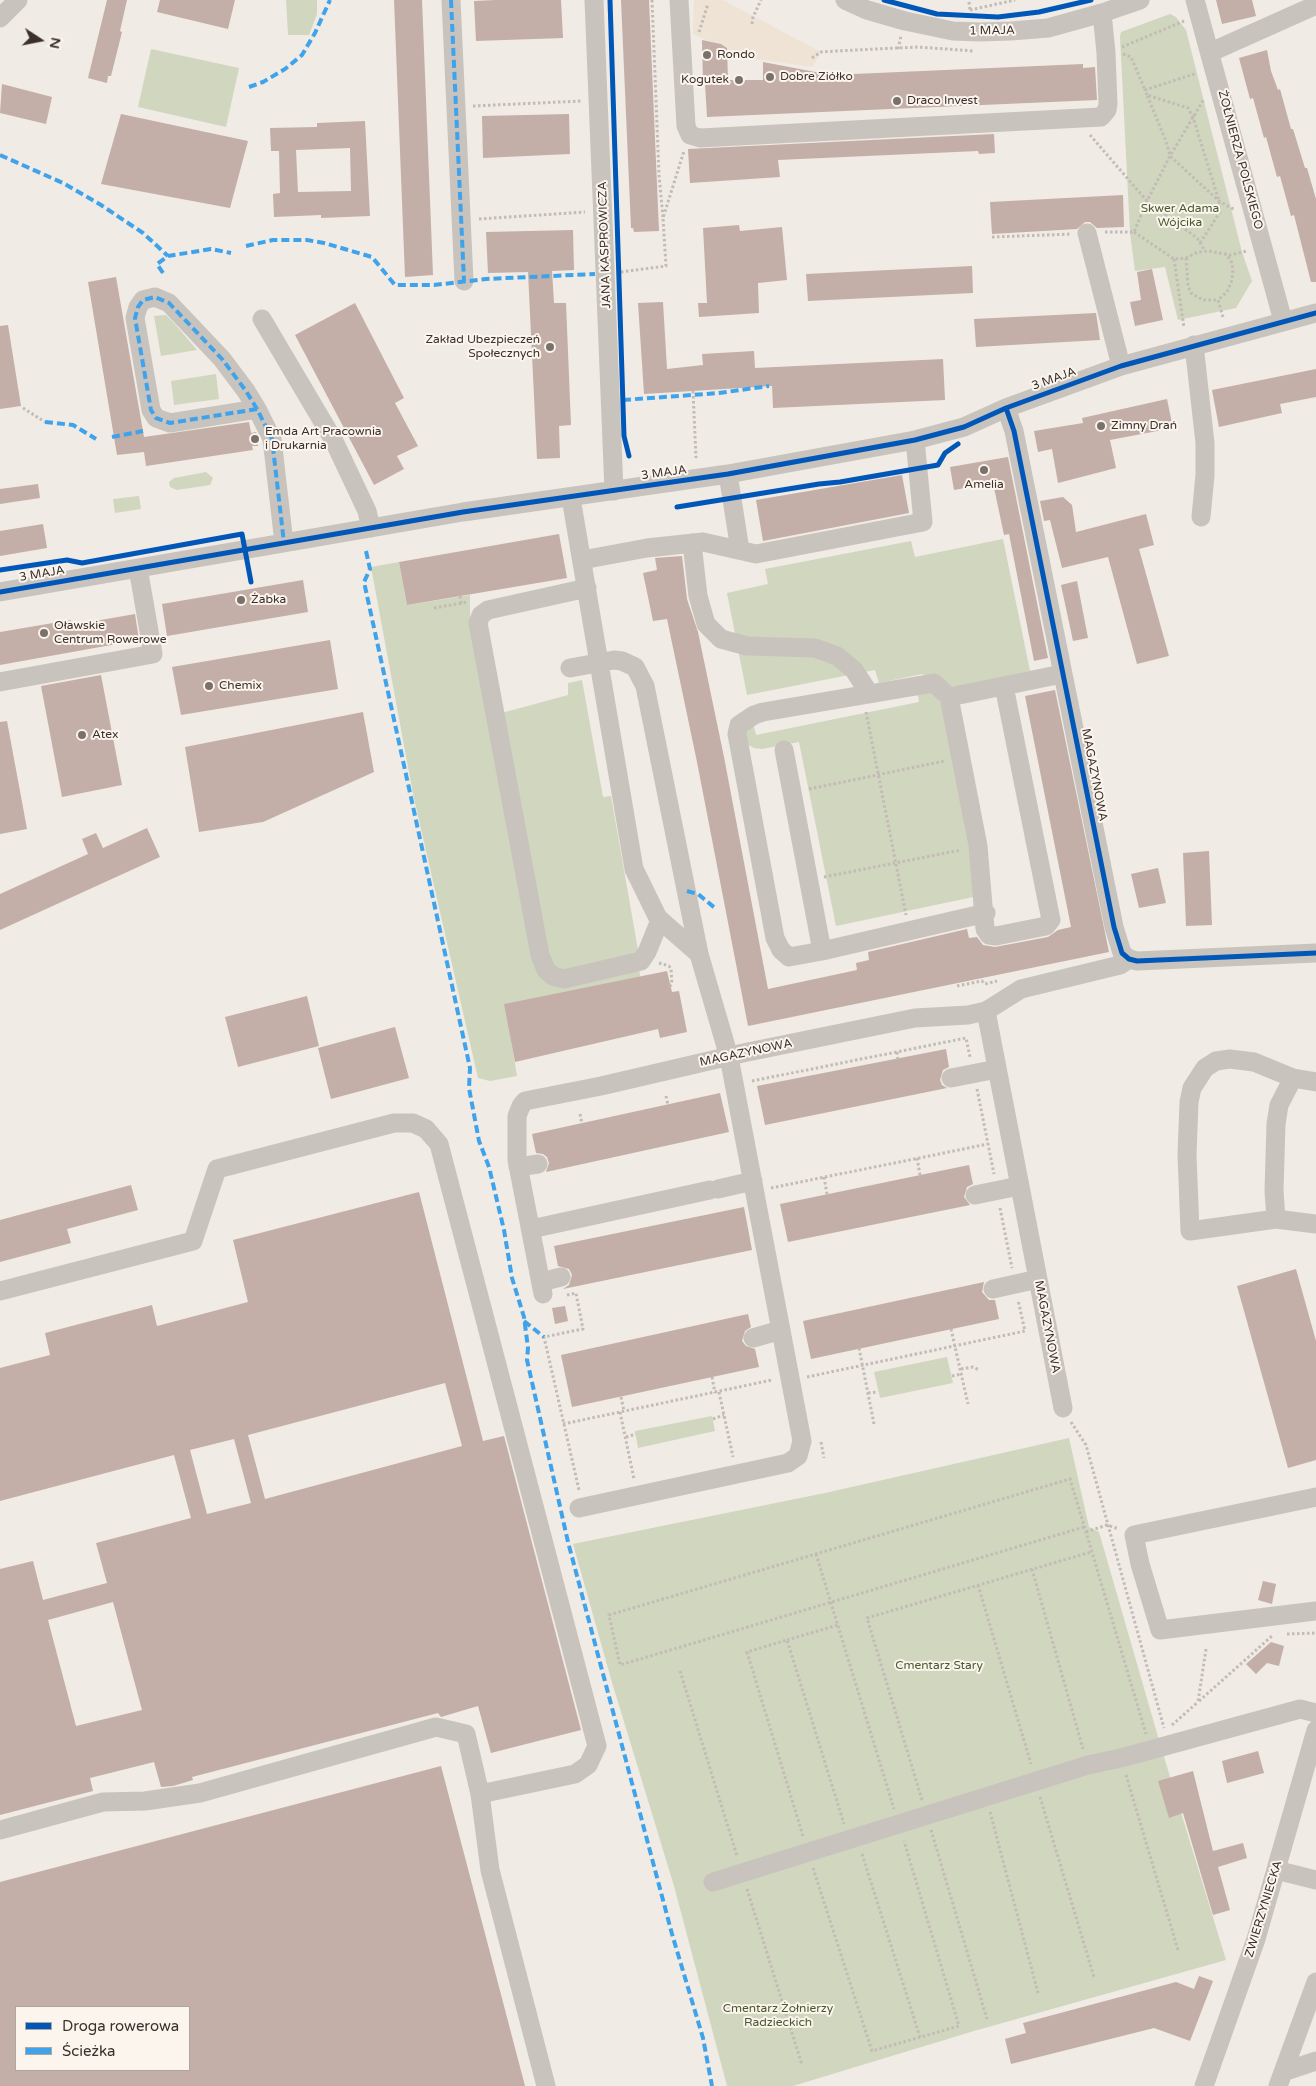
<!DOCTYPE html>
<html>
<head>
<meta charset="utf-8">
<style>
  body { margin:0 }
  #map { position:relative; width:1316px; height:2086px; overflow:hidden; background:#f0ebe5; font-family:"Varela Round",sans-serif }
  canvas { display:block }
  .legend { position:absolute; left:15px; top:2006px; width:175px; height:65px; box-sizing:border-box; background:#fbf5ee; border:1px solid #aea6a0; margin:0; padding:6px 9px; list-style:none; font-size:15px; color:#3b302b }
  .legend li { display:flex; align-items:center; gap:10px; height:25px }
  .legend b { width:25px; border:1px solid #aea6a0 }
  .north { position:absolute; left:15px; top:15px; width:50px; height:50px; -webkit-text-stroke:4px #fbf5ee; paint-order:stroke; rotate:101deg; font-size:14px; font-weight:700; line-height:20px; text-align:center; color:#3b302b }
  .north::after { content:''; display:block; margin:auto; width:18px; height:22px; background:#3b302b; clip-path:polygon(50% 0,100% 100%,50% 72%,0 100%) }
</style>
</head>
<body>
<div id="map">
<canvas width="1316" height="2086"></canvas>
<ul class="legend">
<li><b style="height:6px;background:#0057b8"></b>Droga rowerowa</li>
<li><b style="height:6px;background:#3fa3eb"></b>Ścieżka</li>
</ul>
<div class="north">N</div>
</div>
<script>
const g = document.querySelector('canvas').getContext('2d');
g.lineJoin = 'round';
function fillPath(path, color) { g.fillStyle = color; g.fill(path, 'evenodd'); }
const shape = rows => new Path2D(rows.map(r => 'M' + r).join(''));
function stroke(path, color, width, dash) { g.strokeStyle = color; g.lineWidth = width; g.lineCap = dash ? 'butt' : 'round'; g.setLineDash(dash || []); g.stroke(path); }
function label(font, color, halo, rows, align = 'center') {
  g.font = font + ' "Varela Round",sans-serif'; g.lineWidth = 4; g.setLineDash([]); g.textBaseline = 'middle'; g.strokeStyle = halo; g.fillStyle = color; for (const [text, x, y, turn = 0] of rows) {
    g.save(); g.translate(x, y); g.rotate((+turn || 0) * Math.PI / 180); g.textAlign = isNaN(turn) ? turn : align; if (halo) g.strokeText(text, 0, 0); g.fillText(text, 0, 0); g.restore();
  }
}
const green = shape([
  [286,0,317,0,317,14,309,35,288,35],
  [1170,14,1176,17,1186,30,1242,252,1252,281,1236,308,1178,320,1165,267,1135,271,1130,233,1120,37,1121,32],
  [151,49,239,68,226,127,138,107],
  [166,315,174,323,197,350,161,356,154,316],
  [216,374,219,399,174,405,171,381],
  [206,472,213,478,210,485,177,490,170,487,169,482,174,478],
  [139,496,141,509,115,513,113,499],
  [1003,539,1030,671,955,687,946,686,935,679,922,674,879,683,875,670,747,695,727,593,768,584,765,569,911,541,915,557],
  [399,562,407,605,470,595,470,623,487,717,568,695,568,683,582,680,603,797,611,796,638,950,640,977,505,1004,517,1076,490,1081,478,1078,413,794,371,567],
  [917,691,930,692,936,696,942,705,978,896,836,926,799,742,762,749,754,748,746,744,746,727,753,723,756,735,919,702],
  [947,1357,953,1383,880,1398,874,1372],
  [712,1416,715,1431,638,1448,635,1431],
  [1069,1438,1089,1527,1099,1532,1161,1747,1226,1960,974,2031,793,2086,727,2086,674,1886,611,1679,573,1544,825,1493]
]);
const plaza = shape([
  [694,0,723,0,821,52,812,67,727,55,727,48,721,44,706,40,693,34]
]);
const building = shape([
  [107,0,127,0,120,31,122,32,111,76,108,76,107,83,88,78],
  [160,0,235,0,228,29,157,12],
  [394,0,422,0,433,275,405,277],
  [495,0,561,0,563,38,476,41,474,1],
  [621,0,649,0,659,231,634,232,633,228,631,228],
  [1216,0,1252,0,1256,16,1222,24],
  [702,40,721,44,727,48,728,80,763,80,763,62,831,75,1083,64,1083,68,1095,67,1097,100,707,117,705,84,703,84],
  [1267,50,1271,71,1278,90,1280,89,1291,129,1293,129,1305,168,1307,168,1316,199,1316,282,1311,282,1294,215,1291,216,1280,176,1277,177,1266,137,1264,138,1253,98,1250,99,1239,58],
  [2,84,52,97,46,124,0,113],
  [121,114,248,141,230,208,101,184],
  [569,114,570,154,483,158,482,116],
  [365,121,370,216,321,218,321,215,274,217,273,194,280,193,279,151,271,151,270,128,317,127,317,123],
  [350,148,351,191,298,192,296,150],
  [994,134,995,153,979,154,978,151,778,160,780,177,690,183,688,149],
  [1123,195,1124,227,1097,228,1090,222,1085,222,1077,229,992,234,990,202],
  [739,225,740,231,782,227,787,280,758,283,759,313,699,317,698,303,707,303,703,228],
  [573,230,574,270,552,271,554,303,566,303,571,425,559,426,560,458,537,459,528,272,488,273,486,232],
  [972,266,973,293,808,301,806,274],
  [1152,269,1163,320,1135,326,1130,302,1141,300,1137,272],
  [116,277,144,437,249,422,251,433,256,432,257,434,258,446,252,446,253,450,146,466,144,452,117,455,88,282],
  [663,302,667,369,703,365,702,354,754,351,755,368,943,359,945,400,773,408,772,386,644,394,638,303],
  [355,303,404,398,395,403,418,446,397,456,404,469,374,485,295,335],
  [1096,313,1100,340,976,347,974,319],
  [8,325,21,406,0,409,0,326],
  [1316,369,1316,397,1280,404,1282,413,1219,427,1212,390],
  [1167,399,1173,428,1110,440,1116,468,1058,483,1052,449,1038,452,1034,431,1083,423,1082,418],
  [1008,457,1048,658,1034,661,1009,534,1004,535,993,483,954,490,950,467],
  [902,475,909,513,763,541,756,500],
  [38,484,40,498,0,504,0,489],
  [1063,497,1072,505,1076,532,1146,514,1154,545,1139,549,1169,656,1137,664,1108,557,1062,568,1050,520,1044,521,1040,501],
  [43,524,47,548,0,556,0,531],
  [559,534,567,578,407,605,399,562],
  [682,556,687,599,698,632,724,757,768,989,857,970,856,963,869,960,868,952,967,929,969,938,977,937,983,945,995,947,1048,937,1058,930,1071,927,1025,696,1055,690,1109,952,748,1026,697,762,667,619,653,621,643,573,657,570,655,558],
  [303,580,308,612,167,636,162,604],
  [1077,581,1088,638,1073,641,1061,585],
  [135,614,139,640,0,665,0,632,71,620,72,625],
  [330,640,338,689,181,715,172,667],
  [101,675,122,785,62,797,41,686],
  [363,712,374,772,263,822,199,832,185,747],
  [7,721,27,829,0,834,0,722],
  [147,828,160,857,0,930,0,894,88,854,82,839,96,833,103,848],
  [1209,851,1212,925,1186,926,1183,853],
  [1158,868,1166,903,1139,908,1131,874],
  [667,971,672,992,679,991,687,1032,660,1038,658,1029,515,1062,504,1004],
  [307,996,319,1046,238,1067,225,1017],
  [395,1027,409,1078,331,1099,318,1048],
  [946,1049,949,1067,943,1070,940,1080,942,1085,947,1088,765,1125,757,1086],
  [720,1093,729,1132,546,1172,549,1163,547,1157,543,1154,536,1153,532,1134],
  [969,1165,973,1184,967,1187,964,1197,970,1205,788,1242,780,1204],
  [131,1185,138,1210,67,1229,71,1243,0,1262,0,1220],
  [419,1192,483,1441,504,1436,581,1730,491,1753,478,1706,441,1717,438,1713,192,1777,193,1780,173,1786,161,1787,154,1762,90,1778,93,1791,0,1815,0,1569,33,1561,43,1600,107,1583,96,1543,191,1518,174,1455,0,1501,0,1368,50,1355,45,1333,152,1305,157,1326,248,1302,233,1240],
  [445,1383,462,1446,265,1499,248,1435],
  [234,1439,251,1503,207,1514,190,1450],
  [113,1602,142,1710,76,1726,48,1620],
  [744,1207,752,1250,563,1289,569,1285,572,1275,569,1269,558,1266,554,1246],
  [1296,1269,1316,1341,1316,1460,1288,1468,1237,1286],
  [984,1282,982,1292,989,1300,995,1300,999,1319,811,1359,803,1321],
  [565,1306,568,1321,555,1324,552,1308],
  [748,1314,751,1327,745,1331,742,1341,746,1346,755,1349,759,1367,572,1407,561,1355],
  [1263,1581,1276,1584,1272,1604,1258,1600],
  [1271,1642,1284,1646,1279,1666,1267,1663,1256,1674,1246,1664],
  [1258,1751,1264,1773,1227,1783,1222,1761],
  [441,1766,525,2086,0,2086,0,1882],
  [16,2007,189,2007,189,2070,16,2070],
  [1193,1771,1213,1851,1243,1843,1247,1858,1218,1867,1230,1910,1213,1915,1183,1813,1169,1818,1158,1781],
  [1199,1976,1213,1981,1190,2041,1154,2028,1011,2064,1005,2039,1026,2033,1023,2023,1176,1982,1194,1989]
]);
const path = shape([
  [652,0,659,175,663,217],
  [969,2,970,11],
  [970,10,1015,0],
  [752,24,753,17,761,0],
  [699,32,708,4],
  [1122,47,1184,21],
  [898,49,901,36],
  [1123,54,1131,57,1145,90],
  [812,58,821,52,836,51,918,47,974,51],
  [1147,95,1145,90,1197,73],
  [473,106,582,101],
  [1090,135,1147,201,1170,156,1204,99],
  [479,219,585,212],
  [1105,232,1134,232,1147,201,1197,238,1205,251],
  [1134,232,1174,259,1186,258,1198,252,1209,251,1230,255,1247,251],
  [992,237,1072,234],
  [1200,243,1220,212,1219,201,1193,117,1188,108,1147,95,1166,141,1170,156,1219,201,1235,210],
  [1186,258,1188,286,1191,293,1203,300,1218,300],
  [1174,259,1184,328],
  [621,272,666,266,663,218,684,151],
  [1223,317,1218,300,1227,292,1232,280,1233,269,1231,260,1225,254],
  [693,391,696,458],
  [23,408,45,422],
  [460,596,461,604],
  [434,608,468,602],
  [866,712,906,915],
  [809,789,945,761],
  [824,877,961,850],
  [659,963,669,966,671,969,672,984,670,986],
  [957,986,982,981,985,984,997,981],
  [897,1052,898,1061],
  [752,1081,966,1038,970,1057],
  [977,1089,994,1174],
  [666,1096,668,1105],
  [580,1114,582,1124],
  [917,1158,920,1175],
  [824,1177,827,1194],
  [771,1188,988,1144],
  [1000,1208,1012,1268],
  [567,1295,576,1293,583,1329,544,1337,579,1490],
  [951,1329,968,1404],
  [859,1348,874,1424],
  [961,1369,973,1367,979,1370],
  [952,1376,962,1374],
  [712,1377,715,1393],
  [807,1377,1025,1331,1018,1300],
  [719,1392,733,1457],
  [868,1393,878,1392],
  [621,1397,624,1411],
  [620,1412,634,1479],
  [713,1419,724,1415],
  [1071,1422,1086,1445,1164,1728],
  [563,1424,772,1380],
  [626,1437,636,1434],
  [821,1442,824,1458],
  [1084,1527,620,1665,609,1615,1070,1479,1086,1532,1146,1734],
  [1086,1532,1107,1525,1119,1529],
  [816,1554,894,1809],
  [1032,1569,1083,1749],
  [978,1585,1031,1764],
  [1287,1634,1316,1633],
  [787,1640,838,1625],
  [1206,1649,1198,1702,1273,1635],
  [680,1671,737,1856],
  [1172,1725,1198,1702],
  [1126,1775,1178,1950],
  [1040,1797,1094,1977],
  [922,1800,867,1618,1091,1552],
  [990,1812,1038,1993],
  [931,1830,987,2019],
  [803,1836,747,1652,787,1640,844,1824],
  [862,1854,920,2037],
  [813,1868,872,2051,959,2026,904,1841],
  [747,1889,802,2065]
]);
const minor = shape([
  [451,0,464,281],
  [594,0,614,491],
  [679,0,686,126,690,135,700,138,1101,117,1107,110,1108,104,1106,53,1102,13],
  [845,0,867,10,905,21,953,31,979,32,1011,31,1048,28,1102,13,1140,0],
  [1195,0,1283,321],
  [0,18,18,0],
  [1211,52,1316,5],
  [1087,233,1121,366],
  [262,319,333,439,367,511,371,528],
  [1194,345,1205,443,1205,475,1201,517],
  [1006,408,1014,431,1114,927,1122,953,1129,959,1137,961,1316,953],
  [257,409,170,423,156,418,151,410,135,318,138,307,143,300,155,297,169,303,222,359,246,391,257,409,272,439,284,543],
  [728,474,740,550],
  [571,498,634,869,658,918,699,954,729,1057,802,1441,798,1456,788,1463,579,1508],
  [692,543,698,596,706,624,721,639,747,646,815,648,837,656,854,670,869,693],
  [582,560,647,548,703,542,756,554,923,522,915,440],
  [587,588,488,610,481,615,478,623,540,955,546,970,553,976,564,979,641,961,647,952,660,920],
  [0,592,463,512,728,474,915,440,964,427,1006,408,1121,366,1316,313],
  [570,668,614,660,622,661,635,667,645,686,699,954],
  [0,682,153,654,138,568],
  [949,697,1062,674],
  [784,750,822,951,986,913],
  [822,951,789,957,781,950,775,938,737,734,739,725,754,715,763,712,934,683,949,697,978,846,985,929,989,935,996,936,1046,926,1051,920,1004,686],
  [986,1011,1063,1408],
  [951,1078,997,1069],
  [1316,1082,1293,1078,1254,1062,1230,1059,1216,1061,1205,1068,1192,1088,1189,1102,1187,1155,1190,1231,1276,1219,1316,1224],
  [518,1167,538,1164],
  [718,1189,753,1181],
  [975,1195,1019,1186],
  [1276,1219,1274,1191,1276,1124,1279,1105,1293,1078],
  [531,1229,710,1190],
  [541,1282,561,1277],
  [993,1289,1038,1279],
  [0,1291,193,1241,217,1169,394,1123,413,1123,426,1129,439,1144,597,1746,588,1765,575,1774,480,1794],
  [543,1294,517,1160,517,1116,521,1106,525,1101,601,1086,743,1053,915,1018,968,1015,986,1011,1021,989,1120,965,1129,959],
  [753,1338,781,1330],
  [1316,1497,1134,1535,1140,1564,1160,1630,1316,1611],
  [0,1830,103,1802,145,1801,200,1793,436,1727,466,1734,480,1794,490,1870,546,2086],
  [1276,1870,1316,1880],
  [713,1882,1088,1765,1121,1758,1300,1709,1316,1713],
  [1283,2072,1316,2061],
  [1204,2086,1256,1939,1316,1730],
  [1278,2086,1316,1982]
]);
const quiet = shape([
  [451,0,464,281],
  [249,87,263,82,285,69,302,55,315,33,330,0],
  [0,155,63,183,101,205,143,233,168,256],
  [246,246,273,240,307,240,324,243,372,257,395,285,434,285,486,279,595,274],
  [163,273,157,264,168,256,211,249,231,253],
  [623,400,719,393,769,386],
  [257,409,170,423,156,418,151,410,135,318,138,307,143,300,155,297,169,303,222,359,246,391,257,409,272,439,284,543],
  [45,422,73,425,96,439],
  [112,437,143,431],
  [366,551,370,569,364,582,470,1068,469,1088,479,1141,489,1167,504,1230,512,1278,524,1317,528,1348,527,1360,568,1542,672,1934,703,2038,712,2086],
  [687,891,698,894,715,908],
  [524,1321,544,1337]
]);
const cycleway = shape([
  [610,0,624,436,629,456],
  [884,0,937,14,998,17,1039,12,1091,0],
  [1006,408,1014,431,1114,927,1122,953,1129,959,1137,961,1316,953],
  [677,507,819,484,840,482,938,465,945,453,958,444],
  [0,570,67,560,82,563,242,534,251,582],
  [0,592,463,512,728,474,915,440,964,427,1006,408,1121,366,1316,313]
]);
const markers = [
  [707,55,5,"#7a716c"],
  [770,77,5,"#7a716c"],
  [739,80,5,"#7a716c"],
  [897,101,5,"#7a716c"],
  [550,347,5,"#7a716c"],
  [1101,426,5,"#7a716c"],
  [255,439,5,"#7a716c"],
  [984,470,5,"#7a716c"],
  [241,600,5,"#7a716c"],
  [44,633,5,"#7a716c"],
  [209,686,5,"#7a716c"],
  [82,735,5,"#7a716c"]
];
const streetNames = [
  ["1 MAJA",992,31,-1],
  ["ŻOŁNIERZA POLSKIEGO",1240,160,75],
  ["JANA KASPROWICZA",605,245,-92],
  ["3 MAJA",1054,379,-20],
  ["3 MAJA",664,473,-8],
  ["3 MAJA",42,574,-10],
  ["MAGAZYNOWA",1094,775,79],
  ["MAGAZYNOWA",746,1053,-12],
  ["MAGAZYNOWA",1047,1327,79],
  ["ZWIERZYNIECKA",1264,1909,-73]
];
const poiNames = [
  ["Rondo",717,55],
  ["Dobre Ziółko",780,77],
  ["Kogutek",729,80,"right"],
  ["Draco Invest",907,101],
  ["Zakład Ubezpieczeń",540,340,"right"],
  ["Społecznych",540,354,"right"],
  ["Zimny Drań",1111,426],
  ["Emda Art Pracownia",265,432],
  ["i Drukarnia",265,446],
  ["Amelia",984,485,"center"],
  ["Żabka",251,600],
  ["Oławskie",54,626],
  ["Centrum Rowerowe",54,640],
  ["Chemix",219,686],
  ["Atex",92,735]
];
const parkNames = [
  ["Skwer Adama",1180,209],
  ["Wójcika",1180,223],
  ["Cmentarz Stary",939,1666],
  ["Cmentarz Żołnierzy",778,2009],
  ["Radzieckich",778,2023]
];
fillPath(green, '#d1d6bf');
fillPath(plaza, '#eee3d5');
fillPath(building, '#c3afa7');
stroke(path, '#c2bbb6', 3, [2.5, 2.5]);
stroke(minor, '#c9c3be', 19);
stroke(quiet, '#3fa3eb', 4, [8, 4]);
stroke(cycleway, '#0057b8', 5);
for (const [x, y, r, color] of markers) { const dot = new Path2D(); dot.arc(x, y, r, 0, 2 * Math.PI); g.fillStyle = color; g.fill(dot); stroke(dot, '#fbf5ee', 2); }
label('12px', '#3b302b', '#fbf5ee', streetNames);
label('12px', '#3b302b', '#fbf5ee', poiNames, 'left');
label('12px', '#4a5a2e', '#fbf5ee', parkNames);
</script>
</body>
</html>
